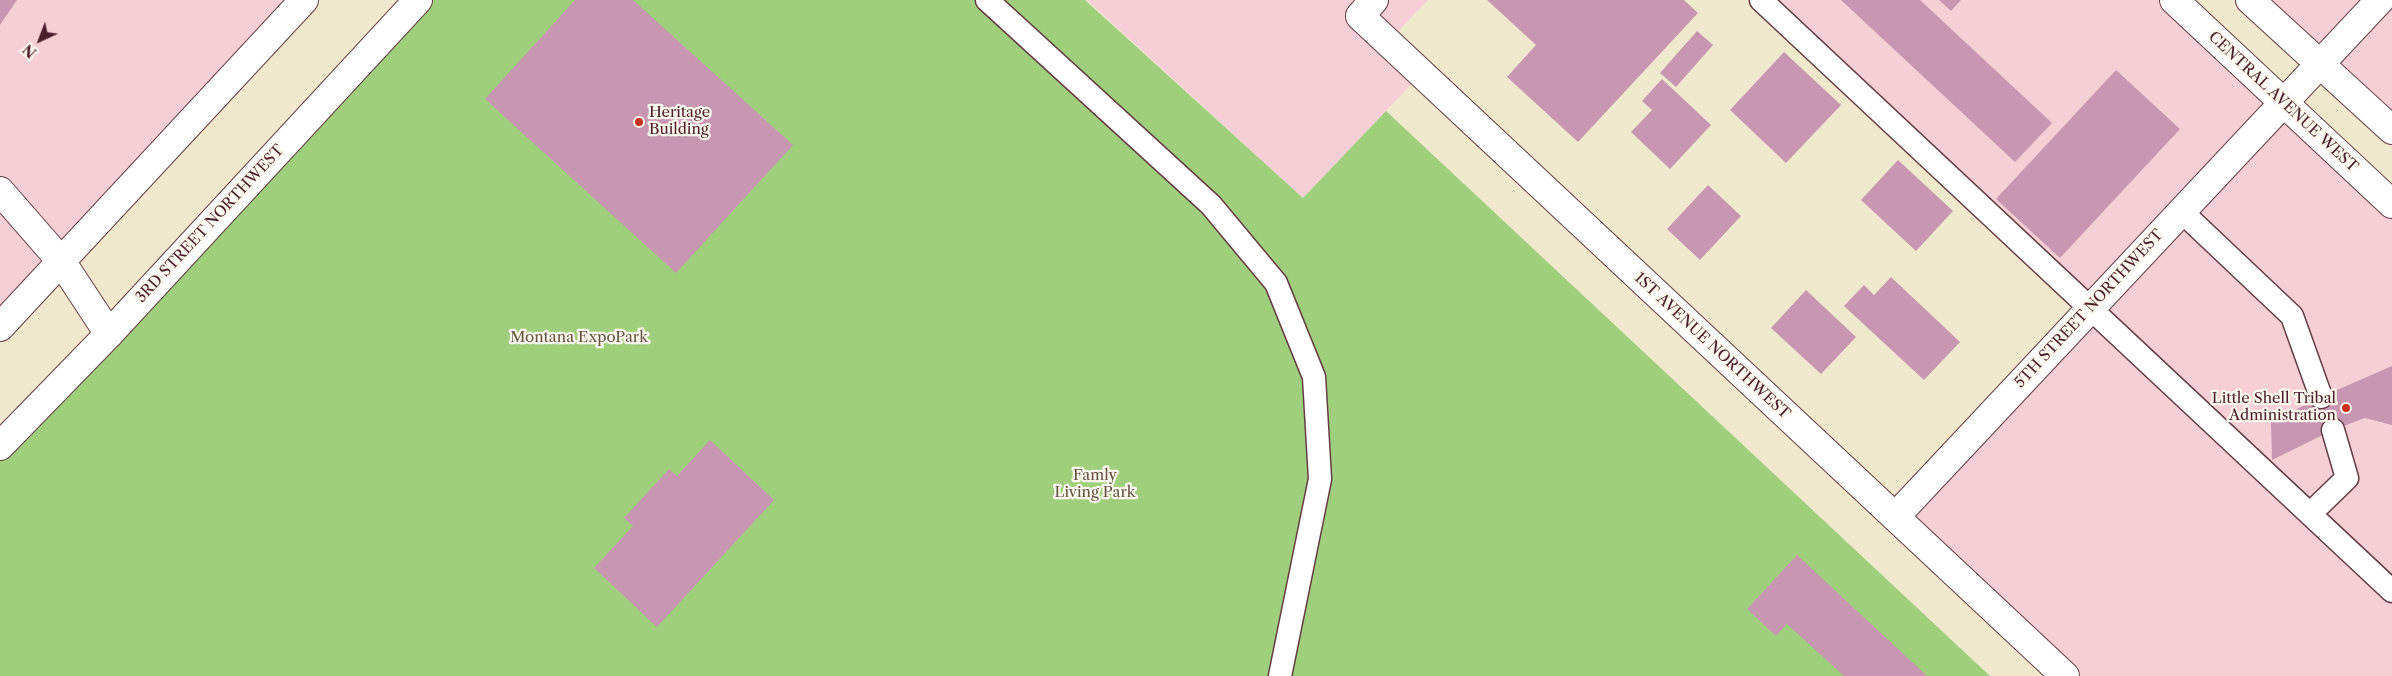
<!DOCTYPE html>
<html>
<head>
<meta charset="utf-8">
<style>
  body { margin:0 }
  #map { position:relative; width:2392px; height:676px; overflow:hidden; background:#f0e8cd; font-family:"Libre Caslon Text",serif }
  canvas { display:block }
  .north { position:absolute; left:15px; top:15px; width:50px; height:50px; -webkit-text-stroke:4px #fbf7ec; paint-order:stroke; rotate:223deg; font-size:14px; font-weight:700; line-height:20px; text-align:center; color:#4a1f2b }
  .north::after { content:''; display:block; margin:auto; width:18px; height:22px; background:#4a1f2b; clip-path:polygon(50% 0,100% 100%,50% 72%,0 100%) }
</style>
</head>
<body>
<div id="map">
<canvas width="2392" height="676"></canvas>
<div class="north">N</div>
</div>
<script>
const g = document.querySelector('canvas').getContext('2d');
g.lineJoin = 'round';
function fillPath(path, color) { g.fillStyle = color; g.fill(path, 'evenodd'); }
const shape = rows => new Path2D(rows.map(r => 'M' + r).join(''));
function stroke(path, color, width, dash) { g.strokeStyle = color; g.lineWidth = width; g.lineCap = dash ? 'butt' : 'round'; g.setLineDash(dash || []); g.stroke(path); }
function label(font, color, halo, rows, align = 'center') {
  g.font = font + ' "Libre Caslon Text",serif'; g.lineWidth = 4.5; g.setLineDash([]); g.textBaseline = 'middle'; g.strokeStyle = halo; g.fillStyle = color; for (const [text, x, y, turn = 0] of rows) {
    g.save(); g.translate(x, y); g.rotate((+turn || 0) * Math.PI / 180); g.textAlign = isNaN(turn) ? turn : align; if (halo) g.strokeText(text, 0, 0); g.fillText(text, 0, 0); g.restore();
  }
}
const built = shape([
  [0,0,308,0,0,334],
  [1087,0,1428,0,1388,42,1421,74,1303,198],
  [1761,0,2174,0,2392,204,2392,676,2065,676,1895,517,2089,308],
  [2256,0,2392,0,2392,125]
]);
const green = shape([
  [418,0,1085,0,1303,198,1386,111,1990,676,0,676,0,446]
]);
const building = shape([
  [0,0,17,0,0,25],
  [575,0,633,0,793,145,676,273,485,99],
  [1487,0,1684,0,1698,13,1578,142,1507,77,1536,45],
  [1841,0,1920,0,2052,123,2015,162],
  [1939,0,1961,0,1951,11],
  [1697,31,1713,45,1676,87,1660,73],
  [1784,52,1841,105,1786,163,1730,110],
  [2116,70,2180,129,2060,258,1996,199],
  [1662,79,1711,125,1670,169,1631,132,1652,110,1642,101],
  [1898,160,1953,211,1916,251,1861,200],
  [1708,185,1741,216,1700,260,1667,229],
  [1891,277,1960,342,1924,380,1844,306,1864,285,1874,295],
  [1806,290,1856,337,1821,374,1771,328],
  [2392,366,2392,425,2365,418,2333,430,2272,460,2271,422,2321,397],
  [710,440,774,500,657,627,594,568,633,526,624,518,669,469,677,476],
  [1797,555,1927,676,1844,676,1787,624,1776,636,1747,609]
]);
const lane = shape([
  [987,0,1211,205,1276,283,1314,377,1320,479,1280,676],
  [1761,0,2392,591],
  [2181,211,2292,316,2321,397],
  [2310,514,2347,478,2333,430]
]);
const street = shape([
  [1374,0,1360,16,2065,676],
  [0,191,61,261,109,334],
  [1895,517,2380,0]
]);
const highway = shape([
  [2174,0,2392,204],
  [2250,0,2392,130],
  [0,327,304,0],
  [0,446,109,334,418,0]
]);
const markers = [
  [639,122,5,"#c8321e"],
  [2346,408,5,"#c8321e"]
];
const streetNames = [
  ["CENTRAL AVENUE WEST",2283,102,43],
  ["3RD STREET NORTHWEST",210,224,-47],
  ["5TH STREET NORTHWEST",2089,309,-47],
  ["1ST AVENUE NORTHWEST",1712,346,43]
];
const poiNames = [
  ["Heritage",649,113],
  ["Building",649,130],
  ["Little Shell Tribal",2336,399,"right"],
  ["Administration",2336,416,"right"]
];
const parkNames = [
  ["Montana ExpoPark",579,338],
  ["Famly",1095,476],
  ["Living Park",1095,493]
];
fillPath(built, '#f6cfd6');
fillPath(green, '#9fcf7d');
fillPath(building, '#c797b2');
stroke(lane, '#633d43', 25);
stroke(street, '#633d43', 30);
stroke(highway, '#633d43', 30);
stroke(lane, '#fff', 22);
stroke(street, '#fff', 28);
stroke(highway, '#fff', 28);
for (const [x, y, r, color] of markers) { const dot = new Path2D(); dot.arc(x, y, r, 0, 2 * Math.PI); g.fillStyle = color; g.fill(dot); stroke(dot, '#fbf7ec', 2); }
label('15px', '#4a1f2b', '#fbf7ec', streetNames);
label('15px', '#4a1f2b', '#fbf7ec', poiNames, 'left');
label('15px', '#645444', '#fbf7ec', parkNames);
</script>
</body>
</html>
